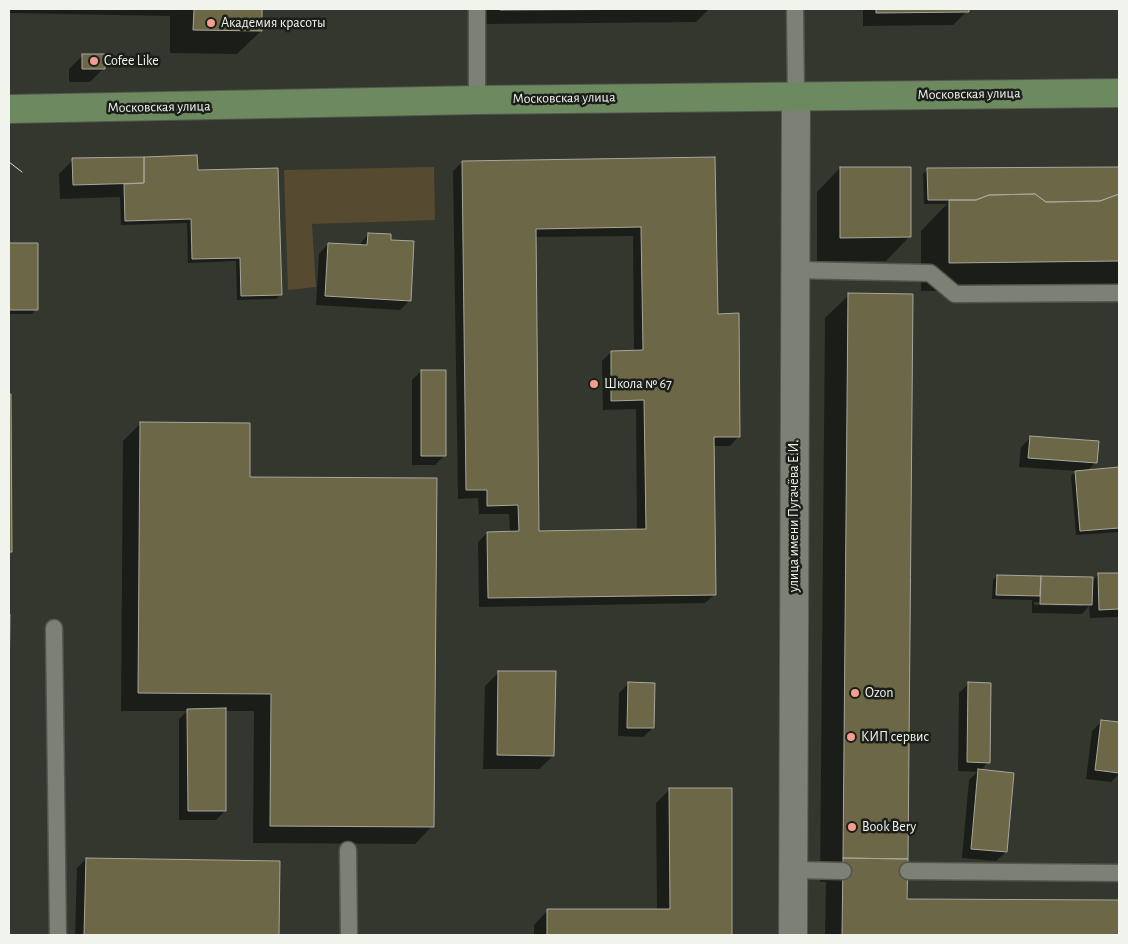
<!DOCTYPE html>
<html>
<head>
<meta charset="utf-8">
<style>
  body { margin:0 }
  #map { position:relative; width:1128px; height:944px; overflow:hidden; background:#34372e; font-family:"Alegreya Sans",sans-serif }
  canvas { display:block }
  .frame { position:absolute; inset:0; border:10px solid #f1f3ed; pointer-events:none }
</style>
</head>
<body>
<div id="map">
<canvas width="1128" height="944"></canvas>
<div class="frame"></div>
</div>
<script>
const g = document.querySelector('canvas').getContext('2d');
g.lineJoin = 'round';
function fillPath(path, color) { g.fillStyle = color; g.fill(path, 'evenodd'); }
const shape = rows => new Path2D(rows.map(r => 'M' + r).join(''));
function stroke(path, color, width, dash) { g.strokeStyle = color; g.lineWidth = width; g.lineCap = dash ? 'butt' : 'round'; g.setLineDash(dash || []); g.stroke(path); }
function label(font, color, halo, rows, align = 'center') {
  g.font = font + ' "Alegreya Sans",sans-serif'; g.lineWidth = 5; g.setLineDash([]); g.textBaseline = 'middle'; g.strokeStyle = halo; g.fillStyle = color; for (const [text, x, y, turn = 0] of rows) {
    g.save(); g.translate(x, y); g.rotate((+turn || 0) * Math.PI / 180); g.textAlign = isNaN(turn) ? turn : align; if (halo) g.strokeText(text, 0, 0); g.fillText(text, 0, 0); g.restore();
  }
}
const green = shape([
  [434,167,435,220,312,224,316,287,288,290,284,170]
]);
const shadow = shape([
  [9,9,261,9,261,31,237,54,170,53,170,16,9,13],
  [486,9,709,9,696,22,486,24],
  [863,9,967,9,967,11,953,25,863,26],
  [83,55,104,68,90,82,69,82,69,69],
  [714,158,716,315,739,436,730,446,713,446,715,594,705,603,479,607,478,542,487,533,510,533,509,514,479,514,478,498,458,499,453,171,462,162],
  [633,236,634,352,611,352,602,361,603,410,636,409,637,531,538,532,534,237],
  [73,160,197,171,281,294,276,299,237,300,236,261,188,263,187,223,121,225,120,197,60,199,59,174],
  [840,168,909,237,886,261,817,261,817,192],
  [928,169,1119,169,1119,290,921,291,921,231,947,204,924,204,923,174],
  [368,234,389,241,410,300,400,310,316,305,319,254,328,244,359,246],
  [9,244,36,244,36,309,32,314,9,314],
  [849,295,906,900,1119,901,1119,935,825,935,826,882,820,882,825,318],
  [421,371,444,456,435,465,412,465,412,380],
  [9,395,10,552,9,553],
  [141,423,248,478,432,826,415,844,253,843,254,711,225,711,225,811,216,820,179,820,179,719,187,711,121,711,123,441],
  [1030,438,1096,462,1087,471,1119,469,1119,532,1076,535,1071,476,1077,471,1019,467,1021,447],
  [1119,574,1119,617,1090,618,1089,606,1082,614,1032,613,1032,600,992,599,993,580,997,576,1091,578,1091,582,1098,575],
  [1034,602,1083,604,1083,606,1034,605],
  [499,672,553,756,539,769,483,769,485,686],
  [629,683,653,728,643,737,618,736,619,693],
  [968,684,988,762,980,771,1006,852,996,861,962,858,969,780,977,772,958,771,959,693],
  [1102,721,1119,723,1119,774,1111,782,1086,779,1092,731],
  [670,789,731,789,731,935,534,935,534,925,547,911,657,910,656,803],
  [86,859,279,862,278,935,75,935,77,868]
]);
const building = shape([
  [194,9,262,9,262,31,193,30,194,9],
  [500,9,701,9,500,10,500,9],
  [876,9,969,9,969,12,876,13,876,9],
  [82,54,106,54,105,69,82,69,82,54],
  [197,155,198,170,278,168,282,295,241,296,240,258,192,259,191,219,125,221,124,184,144,183,144,157,197,155],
  [144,157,144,183,73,185,72,158,144,157],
  [715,157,718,314,739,313,740,437,714,437,716,595,488,598,487,532,519,531,518,505,487,506,487,490,466,490,462,161,715,157],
  [641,227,643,350,611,351,611,401,644,400,646,529,539,531,536,229,641,227],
  [840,167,911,167,911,237,840,238,840,167],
  [1119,167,1119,194,1100,201,1046,202,1035,194,989,195,976,200,928,200,927,168,1119,167],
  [1035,194,1046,202,1100,201,1119,194,1119,261,949,263,949,200,976,200,989,195,1035,194],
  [368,233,391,234,391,240,414,241,411,301,325,296,328,243,367,245,368,233],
  [9,243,38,243,38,310,9,310,9,243],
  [848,293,913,294,908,859,843,858,848,293],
  [421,370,446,370,446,456,421,456,421,370],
  [9,394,11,394,12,552,9,552,9,394],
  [140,422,250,423,250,477,437,478,434,827,270,826,271,694,138,693,140,422],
  [1030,436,1099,441,1097,463,1028,458,1030,436],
  [1119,467,1119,528,1080,531,1075,471,1119,467],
  [1098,573,1119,573,1119,609,1099,610,1098,573],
  [997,575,1041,576,1040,596,996,595,997,575],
  [1041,576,1093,577,1092,605,1040,604,1041,576],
  [9,614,10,614,9,691,9,614],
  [498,671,556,671,554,756,497,755,498,671],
  [628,682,655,683,654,728,627,728,628,682],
  [968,682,991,683,990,763,967,762,968,682],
  [226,708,226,811,188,811,187,709,226,708],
  [1101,720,1119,722,1119,773,1095,770,1101,720],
  [978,769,1014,773,1007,852,971,849,978,769],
  [669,788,732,788,732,935,547,935,547,909,670,909,669,788],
  [86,858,280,861,279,935,84,935,86,858],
  [843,858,908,859,907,899,1119,900,1119,935,842,935,843,858]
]);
const service = shape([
  [477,9,477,100],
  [795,9,796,97],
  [795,270,930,273,955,294,1119,293],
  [54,628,58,935],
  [348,850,349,935],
  [793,870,843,871],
  [908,871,1119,873]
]);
const minor = shape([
  [793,935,796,97]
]);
const secondary = shape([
  [9,109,477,100,1119,93]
]);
const tram = shape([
  [9,162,22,172]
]);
const markers = [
  [211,23,5,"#f59d8e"],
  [94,61,5,"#f59d8e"],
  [594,384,5,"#f59d8e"],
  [855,693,5,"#f59d8e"],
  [851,737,5,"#f59d8e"],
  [852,827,5,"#f59d8e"]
];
const poiNames = [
  ["Академия красоты",221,23],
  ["Cofee Like",104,61],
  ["Школа № 67",604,384],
  ["Ozon",865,693],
  ["КИП сервис",861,737],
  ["Book Bery",862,827]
];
const streetNames = [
  ["Московская улица",969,94,-1],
  ["Московская улица",564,98,-1],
  ["Московская улица",159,107,-1],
  ["улица имени Пугачёва Е.И.",794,516,-90]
];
fillPath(green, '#564a30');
fillPath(shadow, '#0007');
fillPath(building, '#6b6747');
stroke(building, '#a7a79b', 1);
stroke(service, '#53554e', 19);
stroke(minor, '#53554e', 30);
stroke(secondary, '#53554e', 30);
stroke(service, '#7c8075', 16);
stroke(minor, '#7c8075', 28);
stroke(secondary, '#6c8960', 28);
stroke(tram, '#dadcd6', 1);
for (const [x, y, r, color] of markers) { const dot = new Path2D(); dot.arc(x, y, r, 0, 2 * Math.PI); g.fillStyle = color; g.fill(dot); stroke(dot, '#1c1e19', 2); }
label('14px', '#f1f3ed', '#1c1e19', poiNames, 'left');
label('14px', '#f1f3ed', '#1c1e19', streetNames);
</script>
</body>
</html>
